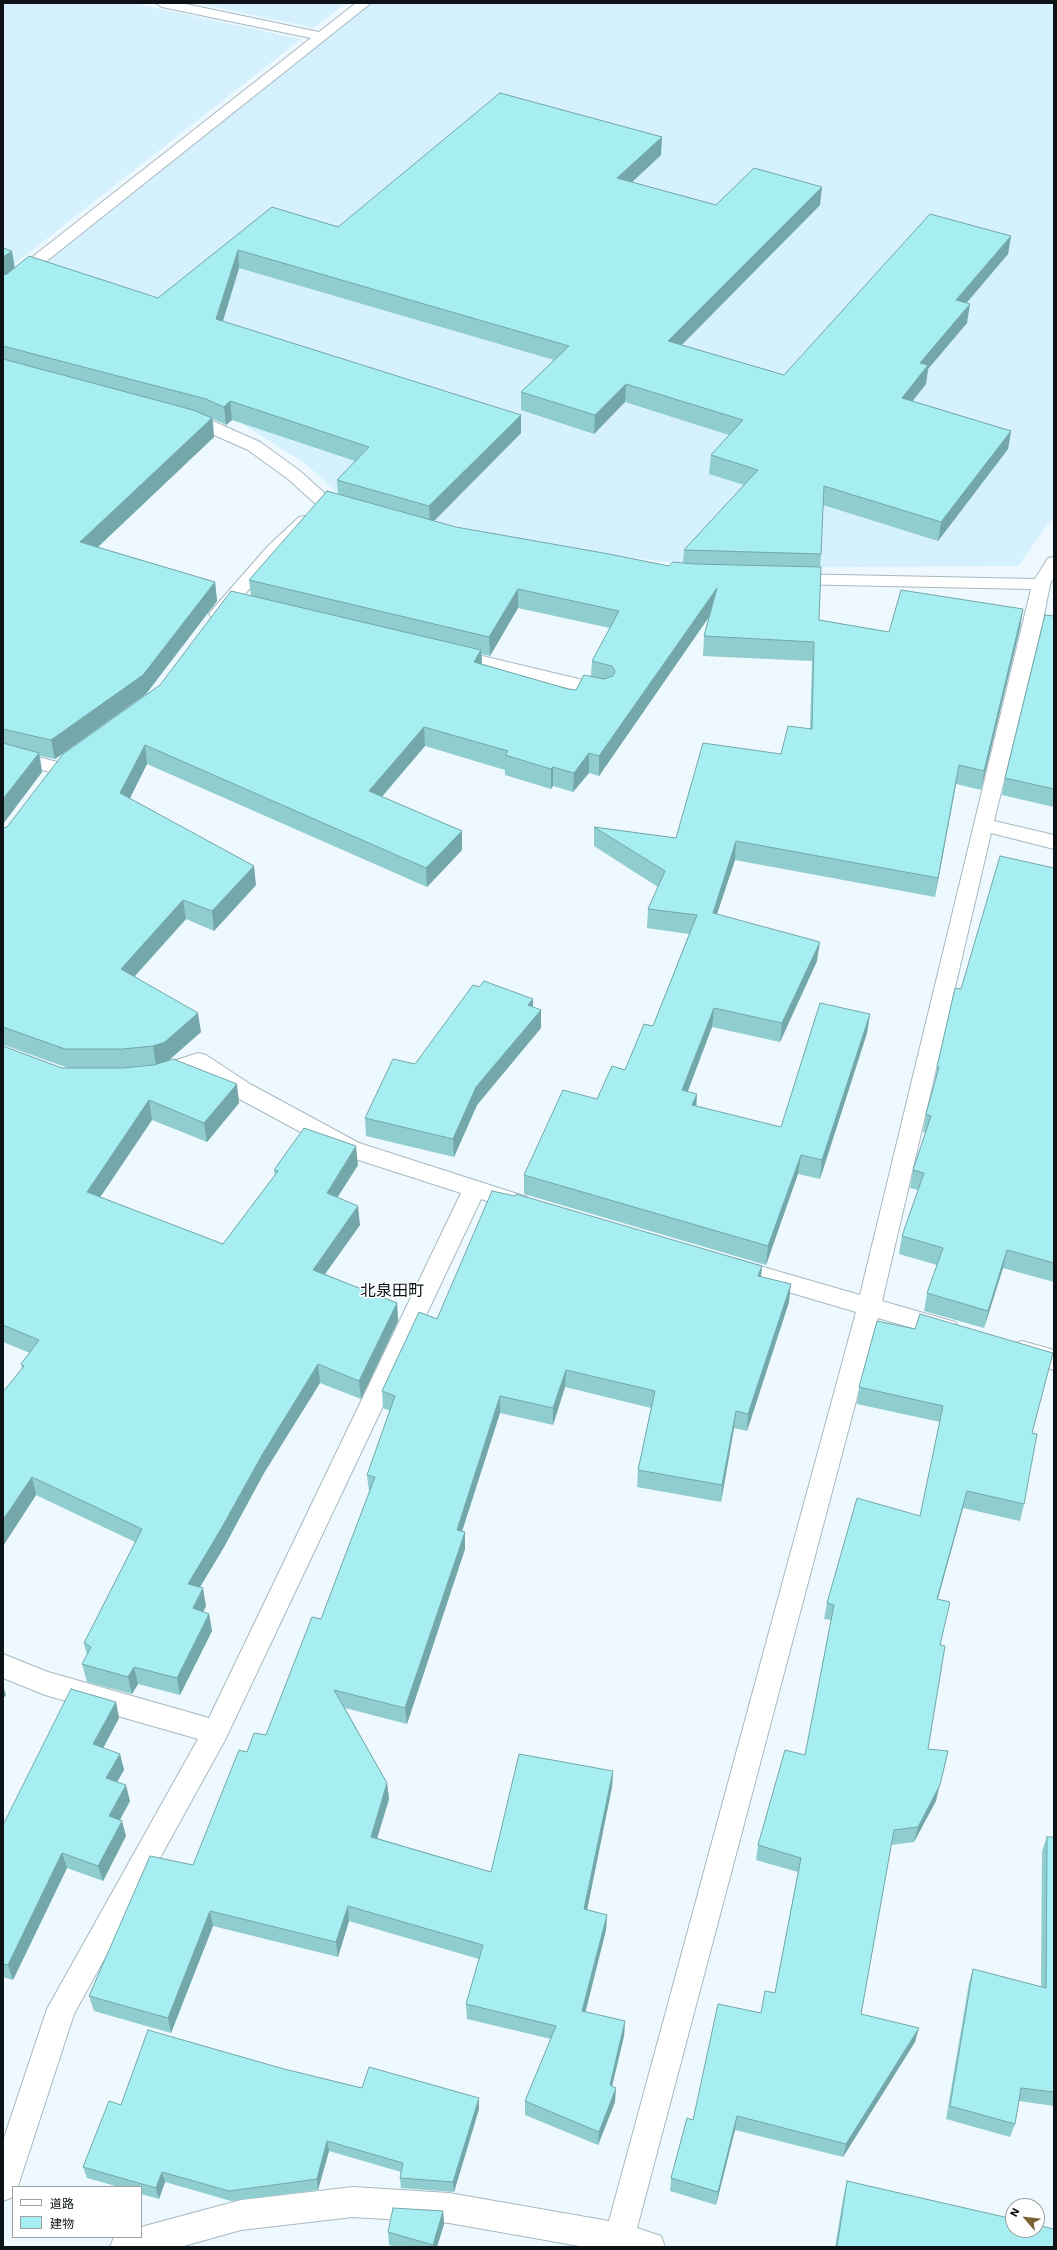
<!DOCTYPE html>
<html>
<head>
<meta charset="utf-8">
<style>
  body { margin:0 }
  #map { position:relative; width:1057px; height:2250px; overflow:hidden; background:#edf9fe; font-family:"Work Sans","Noto Sans JP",sans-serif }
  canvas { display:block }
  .frame { position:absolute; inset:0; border:4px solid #0c1215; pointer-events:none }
  .legend { position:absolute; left:12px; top:2186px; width:130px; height:52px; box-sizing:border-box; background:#fff; border:1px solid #9ea0a1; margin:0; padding:5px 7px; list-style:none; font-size:12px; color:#0c1215 }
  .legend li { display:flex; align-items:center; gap:8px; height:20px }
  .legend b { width:20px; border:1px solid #9ea0a1 }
  .north { position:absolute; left:1005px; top:2198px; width:40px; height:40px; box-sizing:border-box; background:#fff; border:1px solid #9ea0a1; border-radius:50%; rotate:298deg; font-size:11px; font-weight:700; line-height:16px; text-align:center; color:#0c1215 }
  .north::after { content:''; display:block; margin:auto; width:14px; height:18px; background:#7a6233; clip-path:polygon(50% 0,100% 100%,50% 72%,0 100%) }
</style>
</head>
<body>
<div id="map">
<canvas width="1057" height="2250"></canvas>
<div class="frame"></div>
<ul class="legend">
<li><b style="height:5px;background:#fff"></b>道路</li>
<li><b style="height:11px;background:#a6eef1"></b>建物</li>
</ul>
<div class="north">N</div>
</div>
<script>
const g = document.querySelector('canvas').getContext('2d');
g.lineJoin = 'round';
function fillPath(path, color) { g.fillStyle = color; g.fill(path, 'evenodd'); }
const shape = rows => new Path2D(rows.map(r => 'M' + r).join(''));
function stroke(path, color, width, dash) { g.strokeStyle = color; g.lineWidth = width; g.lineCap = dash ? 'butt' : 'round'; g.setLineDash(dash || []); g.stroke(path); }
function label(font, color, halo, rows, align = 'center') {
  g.font = font + ' "Work Sans","Noto Sans JP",sans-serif'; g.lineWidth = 3; g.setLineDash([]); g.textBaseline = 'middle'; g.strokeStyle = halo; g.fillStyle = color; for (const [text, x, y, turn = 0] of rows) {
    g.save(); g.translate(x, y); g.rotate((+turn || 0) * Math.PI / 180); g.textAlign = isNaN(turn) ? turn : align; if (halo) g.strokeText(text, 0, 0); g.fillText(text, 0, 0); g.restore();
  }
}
const built = shape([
  [3,3,133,3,301,39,3,273],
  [195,3,346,3,314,28],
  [370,3,1054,3,1054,516,1018,566,708,568,542,545,346,501,307,465,238,421,3,295]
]);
const minor = shape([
  [155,3,181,3,319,32,356,3,371,3,9,291,3,293,3,280,311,38,162,7,155,3],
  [186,414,208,419,260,442,300,471,330,498,353,504,356,508,353,512,347,513,318,506,288,479,248,450,196,427,180,423,178,419,180,415,186,414],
  [305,516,311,517,314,521,311,525,280,554,224,618,218,620,212,618,209,614,212,610,268,546,299,517,305,516],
  [1054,557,1054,577,1050,584,1043,621,994,821,1054,835,1054,849,991,833,882,1301,955,1322,959,1329,955,1336,947,1338,878,1318,637,2228,661,2236,665,2247,585,2247,449,2223,353,2217,241,2230,180,2247,110,2247,114,2237,141,2237,141,2227,241,2200,353,2187,449,2193,609,2221,856,1312,724,1273,720,1267,724,1261,732,1258,860,1295,1031,589,790,584,784,583,781,579,784,575,790,574,1035,579,1048,558,1054,557],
  [453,649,604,685,611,687,613,691,611,695,604,697,446,659,444,655,446,651,453,649],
  [3,748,65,764,68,768,65,772,58,774,3,760,3,748],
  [198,1053,206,1055,250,1084,359,1143,527,1197,530,1203,527,1209,519,1212,481,1199,225,1740,74,2014,18,2186,13,2187,13,2197,3,2201,3,2141,47,2009,198,1739,45,1695,3,1678,3,1654,48,1672,209,1718,461,1193,343,1155,234,1096,196,1070,160,1082,152,1080,149,1074,152,1068,198,1053],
  [1022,1341,1054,1350,1054,1370,1014,1358,1010,1351,1014,1344,1022,1341]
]);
const wall = shape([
  [661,155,632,182,716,205,820,205,681,345,784,375,1011,236,1008,254,966,303,967,323,928,369,926,384,912,401,1011,431,1008,449,938,541,823,505,821,554,820,567,819,620,889,632,1023,609,1020,628,981,790,956,784,935,897,735,860,717,914,817,961,780,1042,712,1027,688,1091,696,1106,781,1127,870,1014,867,1033,820,1179,798,1174,766,1265,524,1194,524,1175,625,1070,653,1026,689,934,647,928,648,909,658,887,594,846,594,827,676,838,781,754,810,729,812,661,703,656,704,636,709,616,599,776,589,773,573,792,553,786,551,789,505,775,505,770,425,746,382,797,462,831,462,850,427,887,147,764,130,798,256,885,214,931,186,919,135,976,201,1032,169,1060,239,1103,207,1142,152,1120,100,1197,223,1244,275,1175,274,1170,358,1165,337,1198,360,1225,325,1274,397,1303,398,1321,361,1399,320,1383,264,1473,224,1547,200,1587,206,1606,203,1612,209,1614,212,1631,180,1695,138,1684,132,1694,87,1682,82,1664,87,1655,84,1643,135,1542,36,1495,3,1546,3,1392,22,1369,21,1364,30,1353,3,1342,3,1046,62,1068,68,1068,4,1045,3,1045,3,828,7,827,160,685,251,595,249,580,338,494,337,480,355,461,232,420,226,425,213,419,214,437,98,547,215,582,217,601,146,694,55,759,40,756,42,772,3,824,3,248,14,268,158,298,272,207,338,227],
  [239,268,554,360,521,392,521,410,594,434,625,402,729,435,711,455,709,474,744,485,684,550,683,563,669,566,456,527,434,521,521,433,223,321],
  [518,608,610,628,592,661,591,676,576,690,568,689,482,664,482,654,490,656],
  [1054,616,1054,807,1002,795,1005,778],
  [1054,868,1054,1282,1003,1268,984,1328,924,1311,927,1293,937,1265,899,1254,902,1236,918,1190,910,1188,913,1170,926,1133,923,1132,926,1114,934,1085,937,1067,961,989],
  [479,987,533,999,533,1007,541,1028,477,1105,454,1157,366,1136,365,1118,415,1064],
  [762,1266,761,1277,789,1302,747,1431,734,1428,721,1502,637,1487,638,1470,651,1408,565,1387,553,1425,500,1413,462,1531,465,1549,407,1724,345,1708,387,1783,389,1799,377,1838,491,1872,613,1771,612,1787,587,1910,607,1915,606,1930,585,2012,625,2021,624,2036,612,2086,615,2102,598,2145,525,2115,525,2101,551,2039,467,2019,466,2004,479,1959,349,1921,338,1957,213,1926,171,2033,94,2011,89,1996,193,1865,247,1752,266,1735,321,1619,369,1493,369,1492,367,1475,390,1411,383,1408,382,1391,437,1319],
  [877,1321,1033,1433,1024,1504,1020,1521,963,1508,938,1599,941,1645,928,1749,936,1801,914,1842,891,1845,861,2014,915,2042,843,2157,735,2130,716,2205,670,2191,671,2178,693,2120,761,2013,775,1993,798,1872,756,1860,758,1845,805,1755,831,1620,824,1619,827,1603,920,1516,940,1422,857,1404,859,1387],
  [116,1702,119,1718,103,1748,120,1754,124,1770,117,1782,130,1801,120,1820,126,1836,103,1881,67,1868,13,1980,3,1977,3,1825],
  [1047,1837,1054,1837,1054,2106,1019,2101,1015,2124,1010,2137,946,2119,969,1983,973,1969,1041,1987,1042,1851],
  [284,2069,362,2088,479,2109,454,2192,401,2188,400,2178,401,2172,329,2151,318,2190,231,2201,165,2182,159,2199,141,2194,141,2187,119,2187,87,2178,83,2167,121,2105],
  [847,2181,1054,2247,835,2247,844,2194],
  [443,2211,444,2224,437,2247,396,2247,389,2245,388,2232]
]);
const shadedWall = shape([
  [662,137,661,155,617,196,617,178],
  [822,187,820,205,667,360,668,341],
  [1011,236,1008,254,953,319,956,300],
  [238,250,239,268,218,337,216,319],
  [12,251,15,269,3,278,3,257],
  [970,304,967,323,928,369,926,384,900,417,902,398,920,363],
  [626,384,625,402,594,434,595,415],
  [230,401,232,420,226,425,224,407],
  [521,415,521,433,430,525,429,506],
  [212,418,214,437,83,561,80,542],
  [1011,431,1008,449,938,541,941,522],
  [215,582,217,601,146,694,55,759,51,740],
  [717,588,716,607,599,776,599,756],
  [518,589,518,608,490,656,489,637],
  [1023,609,1020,628,981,790,984,771],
  [481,650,482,669,474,662],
  [424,727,425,746,370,810,369,791],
  [145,745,147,764,123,812,120,793],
  [39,753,42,772,3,824,3,799],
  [589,753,589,773,573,792,574,773],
  [959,765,956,784,935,897,938,878],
  [553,767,553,786,551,789,551,769],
  [462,831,462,850,427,887,426,868],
  [736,841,735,860,711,932,713,913],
  [254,866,256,885,214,931,212,911],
  [183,900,186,919,124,988,121,969],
  [820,942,817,961,780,1042,782,1023],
  [533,999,533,1017,528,1005],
  [714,1008,712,1027,681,1109,682,1090],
  [541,1010,541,1028,477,1105,454,1157,453,1139,476,1087],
  [198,1013,201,1032,168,1061,156,1066,153,1046],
  [870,1014,867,1033,820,1179,822,1160],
  [237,1084,239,1103,207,1142,204,1123],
  [697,1094,696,1113,692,1105],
  [149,1100,152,1120,91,1211,87,1192],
  [356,1146,358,1165,328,1212,327,1193],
  [801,1155,798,1174,766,1265,768,1246],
  [358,1206,360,1225,315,1288,313,1270],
  [1007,1250,1003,1268,984,1328,988,1311],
  [762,1266,760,1284,758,1276],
  [791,1284,789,1302,747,1431,748,1414],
  [397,1303,398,1321,361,1399,359,1381],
  [318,1364,320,1383,264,1473,224,1547,191,1602,188,1584,262,1455],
  [566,1370,565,1387,553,1425,553,1408],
  [500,1396,500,1413,457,1547,457,1530],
  [736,1411,734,1428,721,1502,722,1485],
  [32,1477,36,1495,3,1546,3,1520],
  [967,1491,963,1508,933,1615,937,1599],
  [465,1532,465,1549,407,1724,405,1708],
  [203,1588,206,1606,196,1626,193,1608],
  [209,1614,212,1631,180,1695,177,1678],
  [134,1667,138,1684,132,1694,128,1677],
  [3,1686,6,1695,3,1699],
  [116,1702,119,1718,97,1760,93,1744],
  [948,1751,936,1801,914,1842,918,1827],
  [120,1754,124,1770,110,1794,106,1778],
  [613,1771,612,1787,584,1925,584,1909],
  [387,1783,389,1799,373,1852,371,1837],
  [126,1785,130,1801,113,1832,109,1816],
  [122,1821,126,1836,103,1881,98,1866],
  [62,1853,67,1868,13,1980,8,1965],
  [348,1906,349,1921,338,1957,336,1942],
  [210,1911,213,1926,171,2033,168,2018],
  [607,1915,606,1930,582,2026,582,2011],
  [625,2021,624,2036,609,2099,610,2085],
  [919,2028,915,2042,843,2157,846,2144],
  [616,2088,615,2102,598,2145,599,2132],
  [479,2098,479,2109,454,2192,453,2182],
  [737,2116,735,2130,716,2205,718,2192],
  [327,2141,329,2151,318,2190,317,2179],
  [162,2172,165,2182,159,2199,156,2188],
  [443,2211,444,2224,437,2247,433,2247,433,2245]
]);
const building = shape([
  [500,93,662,137,617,178,716,205,754,168,822,187,668,341,784,375,930,214,1011,236,956,300,970,304,920,363,928,365,902,398,1011,431,941,522,824,486,821,554,684,550,758,470,711,455,743,420,626,384,595,415,521,392,569,346,238,250,216,319,521,415,429,506,337,480,369,447,230,401,224,407,206,399,3,346,3,275,7,274,29,256,158,298,272,207,338,227,500,93],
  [3,248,12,251,3,257,3,248],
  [3,359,193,410,212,418,80,542,215,582,143,675,51,740,3,729,3,359],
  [327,491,456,527,609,554,669,566,673,562,695,564,821,567,819,620,889,632,901,590,1023,609,984,771,959,765,938,878,736,841,713,913,820,942,782,1023,714,1008,682,1090,697,1094,692,1105,781,1127,820,1003,870,1014,822,1160,801,1155,768,1246,524,1175,563,1090,597,1099,612,1066,625,1070,644,1024,653,1026,697,915,648,909,665,871,594,827,676,838,703,743,781,754,788,726,812,729,814,642,704,636,717,588,599,756,589,753,574,773,553,767,551,769,505,755,508,751,424,727,369,791,462,831,426,868,145,745,120,793,254,866,212,911,183,900,121,969,198,1013,165,1042,153,1046,123,1049,65,1049,3,1027,3,828,7,827,63,754,160,685,231,591,481,650,474,662,568,689,576,690,584,675,604,679,613,676,615,671,612,666,592,661,619,611,518,589,489,637,249,580,327,491],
  [1045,615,1054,616,1054,789,1005,778,1045,615],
  [3,743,39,753,3,799,3,743],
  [1000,856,1054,868,1054,1263,1007,1250,988,1311,927,1293,943,1248,902,1236,924,1173,913,1170,931,1116,926,1114,939,1067,937,1067,955,988,961,989,1000,856],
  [484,981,533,999,528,1005,541,1010,476,1087,453,1139,365,1118,393,1059,415,1064,473,985,479,987,484,981],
  [3,1046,62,1068,123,1068,154,1065,173,1059,237,1084,204,1123,149,1100,87,1192,223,1244,278,1171,274,1170,304,1128,356,1146,327,1193,358,1206,313,1270,397,1303,359,1381,318,1364,262,1455,221,1529,188,1584,203,1588,193,1608,209,1614,177,1678,134,1667,128,1677,82,1664,91,1647,84,1643,142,1529,32,1477,3,1520,3,1392,24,1366,21,1364,39,1340,3,1325,3,1046],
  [492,1191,515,1196,516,1194,762,1266,758,1276,791,1284,748,1414,736,1411,722,1485,638,1470,655,1391,566,1370,553,1408,500,1396,457,1530,465,1532,405,1708,334,1690,387,1783,371,1837,491,1872,519,1754,613,1771,584,1909,607,1915,582,2011,625,2021,610,2085,616,2088,599,2132,525,2101,556,2026,466,2004,483,1945,348,1906,336,1942,210,1911,168,2018,89,1996,150,1856,193,1865,239,1750,247,1752,254,1733,266,1735,312,1617,321,1619,375,1477,367,1475,395,1396,382,1391,419,1312,437,1319,492,1191],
  [920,1314,1053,1353,1032,1433,1037,1434,1024,1504,967,1491,937,1599,950,1602,940,1645,945,1646,928,1749,948,1751,940,1785,918,1827,894,1830,861,2014,919,2028,846,2144,737,2116,718,2192,671,2178,687,2118,693,2120,718,2004,761,2013,765,1991,775,1993,801,1858,758,1845,785,1750,805,1755,834,1605,827,1603,857,1498,920,1516,943,1406,859,1387,877,1321,915,1329,920,1314],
  [71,1689,116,1702,93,1744,120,1754,106,1778,126,1785,109,1816,122,1821,98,1866,62,1853,8,1965,3,1964,3,1825,71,1689],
  [1047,1837,1054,1837,1054,2092,1021,2088,1015,2124,950,2106,973,1969,1046,1988,1047,1837],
  [148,2030,284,2069,362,2088,369,2067,479,2098,453,2182,400,2178,403,2163,327,2141,317,2179,229,2191,162,2172,156,2188,83,2167,109,2101,121,2105,148,2030],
  [847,2181,1013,2219,1013,2230,1037,2230,1037,2225,1054,2229,1054,2247,837,2247,847,2181],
  [393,2208,443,2211,433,2245,388,2232,393,2208]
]);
const quarterNames = [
  ["北泉田町",392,1291]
];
fillPath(built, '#d6f1fe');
stroke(minor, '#a7b9c2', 2);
fillPath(minor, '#fff');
fillPath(wall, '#8fcdcf');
fillPath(shadedWall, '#74a7a9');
fillPath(building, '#a6eef1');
stroke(building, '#74a7a9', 1);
label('16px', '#0c1215', '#fff', quarterNames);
</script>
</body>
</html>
